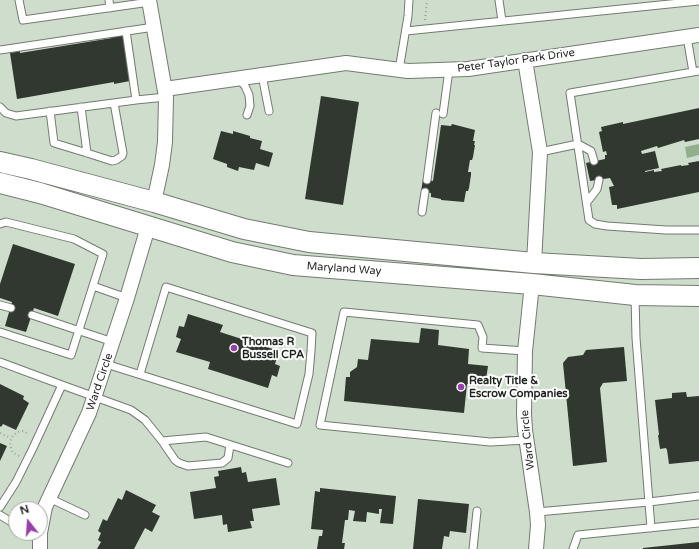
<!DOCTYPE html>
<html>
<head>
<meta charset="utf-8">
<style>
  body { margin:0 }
  #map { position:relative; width:699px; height:549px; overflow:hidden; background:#dfe8dd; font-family:"Varela Round",sans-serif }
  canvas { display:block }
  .north { position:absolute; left:8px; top:501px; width:40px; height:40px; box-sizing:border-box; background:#fff; border:1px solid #a5a7a5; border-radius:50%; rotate:343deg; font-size:11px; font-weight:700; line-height:16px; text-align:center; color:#1f231f }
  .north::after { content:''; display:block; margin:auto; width:14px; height:18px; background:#993fab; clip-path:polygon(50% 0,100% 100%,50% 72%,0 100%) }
</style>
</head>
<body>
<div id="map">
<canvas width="699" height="549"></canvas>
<div class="north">N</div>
</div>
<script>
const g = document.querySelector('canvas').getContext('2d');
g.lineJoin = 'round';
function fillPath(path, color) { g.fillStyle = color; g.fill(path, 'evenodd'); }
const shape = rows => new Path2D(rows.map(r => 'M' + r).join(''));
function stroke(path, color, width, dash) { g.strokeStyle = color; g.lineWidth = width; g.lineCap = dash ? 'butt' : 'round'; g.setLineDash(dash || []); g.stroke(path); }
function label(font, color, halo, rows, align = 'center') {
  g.font = font + ' "Varela Round",sans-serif'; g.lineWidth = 4; g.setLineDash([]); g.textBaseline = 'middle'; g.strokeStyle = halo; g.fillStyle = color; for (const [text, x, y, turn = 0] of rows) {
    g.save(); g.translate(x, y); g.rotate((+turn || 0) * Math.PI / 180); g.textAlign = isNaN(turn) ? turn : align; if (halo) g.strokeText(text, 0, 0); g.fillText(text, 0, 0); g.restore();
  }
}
const built = shape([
  [0,0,699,0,699,549,0,549],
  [16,509,40,509,40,533,16,533]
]);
const water = shape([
  [699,144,699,155,687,158,685,147]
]);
const building = shape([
  [123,35,130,81,114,84,114,82,17,99,10,53,20,51,20,53,112,38,112,36],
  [321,96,359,102,343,205,305,199],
  [699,108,699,139,685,142,684,140,658,148,657,146,641,151,642,154,655,151,659,168,645,171,645,172,654,170,654,172,662,171,661,169,681,165,681,166,689,165,688,163,699,161,699,192,617,209,617,205,612,205,609,187,614,186,610,178,590,181,586,163,605,159,605,155,607,155,606,151,603,152,599,132,602,131,601,127,623,122,623,124],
  [452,124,475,130,473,141,475,141,474,145,475,145,473,157,472,160,470,160,468,172,471,172,471,175,469,188,468,191,466,191,464,202,441,200,441,199,431,197,431,193,421,192,423,179,433,181,441,125,451,126],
  [221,131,233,134,233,131,250,136,250,138,262,141,260,149,273,153,269,167,256,163,254,170,239,167,238,171,227,167,227,164,213,159],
  [13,244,75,264,58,316,34,308,26,332,5,326,12,302,0,298,0,284],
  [188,314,223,325,220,332,279,351,275,364,280,366,277,377,272,375,268,388,208,369,210,362,176,352,181,339,176,337,179,326,184,327],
  [421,328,439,330,438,345,469,349,468,364,488,366,485,386,467,384,464,413,344,401,346,377,350,377,350,372,357,367,358,359,368,360,371,339,419,343],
  [624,347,627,381,603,383,600,388,607,462,573,466,563,363,568,357,583,355,586,350],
  [0,384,24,396,23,399,29,403,16,430,3,424,1,427,0,426],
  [686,392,687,397,699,396,699,461,669,464,667,450,666,448,660,449,658,435,659,435,655,400,672,398,672,393],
  [0,443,7,446,0,461],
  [241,467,242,473,246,472,248,482,276,478,280,505,252,509,254,521,250,521,252,528,228,532,227,524,223,525,222,515,194,519,190,492,216,488,214,477,219,476,218,471],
  [320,488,396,496,393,524,380,523,382,509,379,509,379,514,367,512,366,522,353,521,355,511,349,510,348,520,345,520,342,543,345,543,344,549,317,549,319,536,322,536,323,530,311,529,315,491,320,492],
  [126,490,156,505,152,512,160,516,152,532,145,528,134,549,97,549,101,542,98,540,101,533,98,531,103,519,107,521,118,498,122,500],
  [418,499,469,504,466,533,450,531,449,537,444,536,442,549,413,549],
  [699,542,699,549,643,549,643,548]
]);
const path = shape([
  [425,20,427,0],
  [0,433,11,438],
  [19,456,13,453,10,446,11,438,17,432,23,431,29,434]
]);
const lane = shape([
  [19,0,23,20,150,2],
  [109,0,110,8],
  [499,0,502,21],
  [126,31,136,100],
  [406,31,699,1],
  [687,37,693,72],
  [0,50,154,27],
  [399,70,408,16,409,0],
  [699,71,570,93,589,220,595,224,607,226,666,230,699,230],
  [262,75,269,111],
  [239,79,245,86,249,95,250,106,247,115],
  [0,107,6,113,16,116,136,100,166,97],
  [81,107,87,153],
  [50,111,54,143,87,153,112,161,116,160,122,156,123,153,114,103],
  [443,114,449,70],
  [540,152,578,144,591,151,594,161],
  [427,180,436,113],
  [587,202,597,189,599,180],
  [422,212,425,192],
  [0,224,6,222,74,239,103,254,71,355,0,332],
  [93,286,127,298],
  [635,296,636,338,651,528],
  [0,305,11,308],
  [32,315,113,342],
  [525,351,482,348,483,337,478,325,344,312,320,425,490,442,527,440],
  [0,362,62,385,33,448,16,482,0,507],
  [106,364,297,424,309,374,311,351,312,333,166,287,140,374],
  [62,385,131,410,145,420,162,441,206,437,288,463],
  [162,441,175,460,179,463,188,466,222,463,228,458,230,445],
  [49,498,85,515],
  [537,512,649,502,699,496],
  [0,515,16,525],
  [473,549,477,511],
  [573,549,578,535,699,523]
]);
const street = shape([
  [149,0,166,97,165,142,162,165,154,202],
  [525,60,540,152,534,263],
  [165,89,346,63,408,71,468,69,699,35],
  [532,284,525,351,524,414,525,430,537,512,538,525,536,549],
  [40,533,45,507,89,413,127,298,148,227],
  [40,533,40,549]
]);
const secondary = shape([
  [0,162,31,169,154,202,244,229,309,242,534,263,641,269,699,268],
  [0,183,40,193,232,252,293,265,532,284,635,295,699,296]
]);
const markers = [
  [234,348,4,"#993fab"],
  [461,387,4,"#993fab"]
];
const streetNames = [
  ["Peter Taylor Park Drive",516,61,-8],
  ["Maryland Way",344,269,4],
  ["Ward Circle",100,382,-71],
  ["Ward Circle",528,440,-96]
];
const poiNames = [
  ["Thomas R",242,342],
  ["Bussell CPA",242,355],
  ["Realty Title &",469,381],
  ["Escrow Companies",469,394]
];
fillPath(built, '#cfddcd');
fillPath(water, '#90af8a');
fillPath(building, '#313830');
stroke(lane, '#737b71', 9);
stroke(street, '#737b71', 16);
stroke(secondary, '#737b71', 22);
stroke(path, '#989f97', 2, [1, 3]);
stroke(lane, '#fff', 7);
stroke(street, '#fff', 14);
stroke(secondary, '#fff', 20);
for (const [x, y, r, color] of markers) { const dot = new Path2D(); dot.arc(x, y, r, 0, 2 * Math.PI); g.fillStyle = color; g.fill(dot); stroke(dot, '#fff', 1.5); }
label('11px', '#1f231f', '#fff', streetNames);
label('bold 11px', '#1f231f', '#fff', poiNames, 'left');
</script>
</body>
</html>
